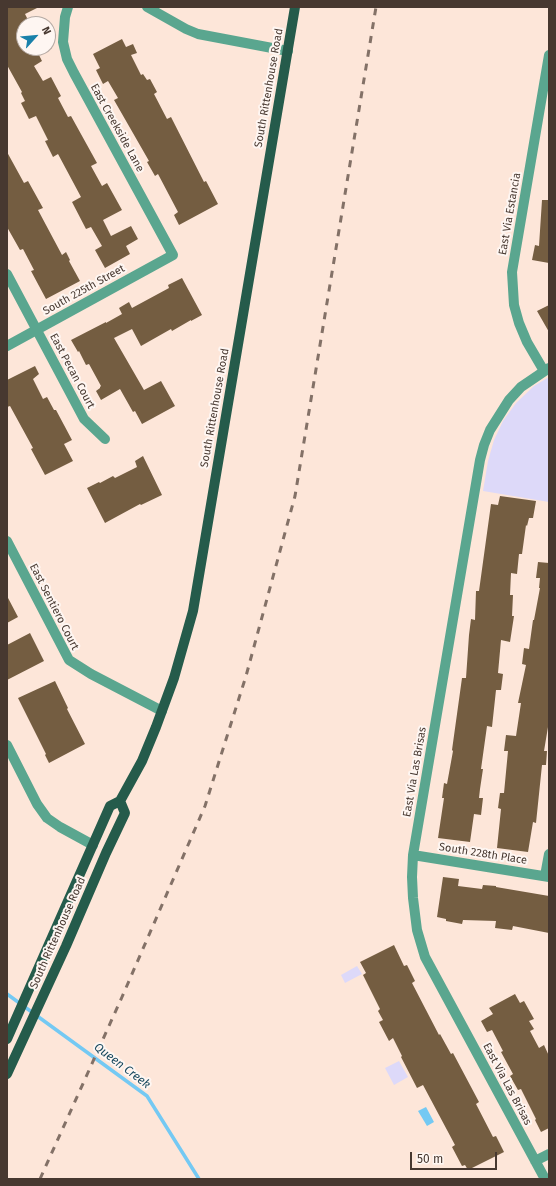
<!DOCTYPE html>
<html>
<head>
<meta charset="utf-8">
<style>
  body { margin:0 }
  #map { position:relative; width:556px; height:1186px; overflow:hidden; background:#fde6d9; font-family:"Fira Sans",sans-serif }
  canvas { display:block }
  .frame { position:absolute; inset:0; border:8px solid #473830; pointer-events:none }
  .north { position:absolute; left:16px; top:16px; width:40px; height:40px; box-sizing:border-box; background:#fef6f2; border:1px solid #b5aaa4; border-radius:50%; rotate:63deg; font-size:11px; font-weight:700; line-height:16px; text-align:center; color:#473830 }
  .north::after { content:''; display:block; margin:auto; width:14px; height:18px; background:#1981aa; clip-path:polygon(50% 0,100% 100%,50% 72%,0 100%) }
  .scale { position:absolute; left:410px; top:1152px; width:87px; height:18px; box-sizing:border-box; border:2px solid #473830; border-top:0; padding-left:5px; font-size:12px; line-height:14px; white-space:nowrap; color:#473830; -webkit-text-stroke:3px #fef6f2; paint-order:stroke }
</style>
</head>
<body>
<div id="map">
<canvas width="556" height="1186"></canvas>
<div class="frame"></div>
<div class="north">N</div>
<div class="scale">50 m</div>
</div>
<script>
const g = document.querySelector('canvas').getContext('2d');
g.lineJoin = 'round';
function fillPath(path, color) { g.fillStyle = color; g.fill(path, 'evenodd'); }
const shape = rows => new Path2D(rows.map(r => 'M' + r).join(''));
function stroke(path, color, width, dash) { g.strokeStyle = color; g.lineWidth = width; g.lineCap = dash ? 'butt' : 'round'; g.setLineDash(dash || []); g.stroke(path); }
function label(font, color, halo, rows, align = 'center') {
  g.font = font + ' "Fira Sans",sans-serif'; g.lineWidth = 4; g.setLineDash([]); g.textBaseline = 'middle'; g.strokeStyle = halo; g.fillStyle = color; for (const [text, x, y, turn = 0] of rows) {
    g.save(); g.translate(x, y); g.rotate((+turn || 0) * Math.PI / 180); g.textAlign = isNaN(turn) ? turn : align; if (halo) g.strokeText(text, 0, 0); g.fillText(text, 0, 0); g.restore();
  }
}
const green = shape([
  [549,377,549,502,483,491,488,461,494,440,503,421,516,403,534,386],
  [357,966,362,974,345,983,341,975],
  [399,1061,408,1077,394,1085,385,1068]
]);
const water = shape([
  [426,1107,434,1122,427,1126,418,1111]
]);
const stream = shape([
  [7,994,147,1096,199,1179]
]);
const building = shape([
  [7,7,39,7,25,14,29,22,24,24,24,48,52,48,39,55,42,61,34,66,43,81,51,77,61,96,58,98,68,117,71,116,97,163,91,166,102,186,107,183,122,210,103,220,111,236,131,226,138,239,126,246,130,254,105,268,95,250,102,246,91,227,86,229,72,202,81,197,58,154,53,157,45,141,48,140,36,116,29,119,21,103,25,101,21,93,22,92,7,65],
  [122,39,126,47,133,44,137,53,131,55,141,75,143,74,147,80,150,79,157,92,154,94,167,119,171,117,204,182,206,181,218,204,179,225,174,215,178,212,158,174,155,176,147,162,149,161,114,100,118,98,108,81,103,84,96,70,100,68,93,54],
  [7,152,24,183,28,181,43,208,38,210,62,255,66,252,70,260,69,261,80,281,46,299,31,271,34,270,23,249,20,250,7,227],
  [542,200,549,200,549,263,532,260,535,245,539,246],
  [182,278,202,315,191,321,191,320,172,331,171,329,141,346,132,329,114,338,144,390,161,381,175,406,142,424,135,411,133,412,120,389,101,400,96,391,100,388,100,387,101,386,89,364,86,365,79,351,78,352,71,340,106,322,106,323,122,314,119,308,129,302,132,308,169,288,168,285],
  [549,305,549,332,537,311],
  [35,366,39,374,33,379,43,399,47,397,54,410,56,410,72,440,64,444,73,461,45,475,31,449,33,448,10,406,7,407,7,380],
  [143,456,162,495,141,505,140,504,105,523,87,488,99,482,100,483,113,476,115,478,137,467,135,461],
  [500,496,536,501,533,518,529,518,527,526,526,525,522,554,519,554,517,574,511,573,510,595,513,595,512,616,514,616,510,642,501,640,498,673,503,674,501,690,496,690,492,727,487,726,481,769,483,769,480,789,479,798,483,798,481,815,474,814,470,842,438,838,444,798,442,798,444,783,447,784,453,751,452,750,462,678,466,678,469,635,471,619,475,620,476,591,479,591,491,504,498,505],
  [538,562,549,563,549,721,544,751,547,751,546,765,542,765,536,823,533,822,528,852,497,848,501,809,498,808,500,793,504,793,508,751,504,751,506,735,516,736,521,703,518,703,526,665,522,664,524,648,529,649,533,620,534,620,540,588,539,588,540,578,536,578],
  [7,596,18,617,7,623],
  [30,633,44,661,7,680,7,645],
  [55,681,68,708,67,709,85,744,49,763,45,755,46,754,18,698],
  [443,877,459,879,458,886,482,889,483,885,496,886,496,887,549,896,549,933,513,926,512,930,495,928,496,921,463,920,462,924,446,921,446,919,437,917],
  [394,945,404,966,407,965,415,981,412,983,439,1035,440,1034,451,1054,453,1053,479,1102,476,1104,493,1137,496,1136,504,1152,468,1170,465,1165,462,1166,452,1147,455,1145,423,1085,417,1088,401,1057,402,1056,393,1038,389,1041,379,1022,383,1020,378,1011,380,1009,363,975,366,973,360,962],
  [515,994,520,1003,524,1001,534,1019,529,1021,534,1029,530,1031,539,1048,544,1045,549,1056,549,1128,541,1132,535,1120,536,1119,521,1089,518,1090,510,1076,513,1074,501,1052,503,1051,492,1030,487,1032,481,1021,493,1014,489,1008]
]);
const minor = shape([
  [147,7,186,29,198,34,288,51],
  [7,274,84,419,105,439],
  [7,346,173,255,74,73,67,59,63,42,65,17,68,7],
  [544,371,527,342,519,323,514,305,512,272,549,55],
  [7,541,69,660,91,674,162,711],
  [7,745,37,804,47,818,60,827,93,845],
  [413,855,549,877],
  [545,876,549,854],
  [535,1161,549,1154],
  [545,1179,425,957,417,930,413,898,412,877,413,855,480,460,484,445,490,430,509,400,521,387,549,368]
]);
const major = shape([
  [7,1039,110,806,120,801,142,761,156,727,174,678,193,611,295,7],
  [7,1074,66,946,106,853,125,813,120,801]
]);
const rail = shape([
  [40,1179,122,997,205,806,246,676,295,496,376,7]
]);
const streetNames = [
  ["South Rittenhouse Road",269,88,-80],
  ["East Creekside Lane",117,128,61],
  ["East Via Estancia",510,214,-80],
  ["South 225th Street",84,290,-29],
  ["East Pecan Court",72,371,62],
  ["South Rittenhouse Road",215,408,-80],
  ["East Sentiero Court",54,607,63],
  ["East Via Las Brisas",415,772,-80],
  ["South 228th Place",483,854,9],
  ["South Rittenhouse Road",58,933,-66],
  ["East Via Las Brisas",507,1084,62]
];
const waterNames = [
  ["Queen Creek",122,1066,37]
];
fillPath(green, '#ddd9f9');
fillPath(water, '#74c9f3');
stroke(stream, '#74c9f3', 3.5);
fillPath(building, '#745d41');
stroke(minor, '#5aa68f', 10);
stroke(major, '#255b4b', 10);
stroke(rail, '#837167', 3, [7, 7]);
label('11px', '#473830', '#fef6f2', streetNames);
label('italic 12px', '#1b4b60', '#fef6f2', waterNames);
</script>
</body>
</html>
